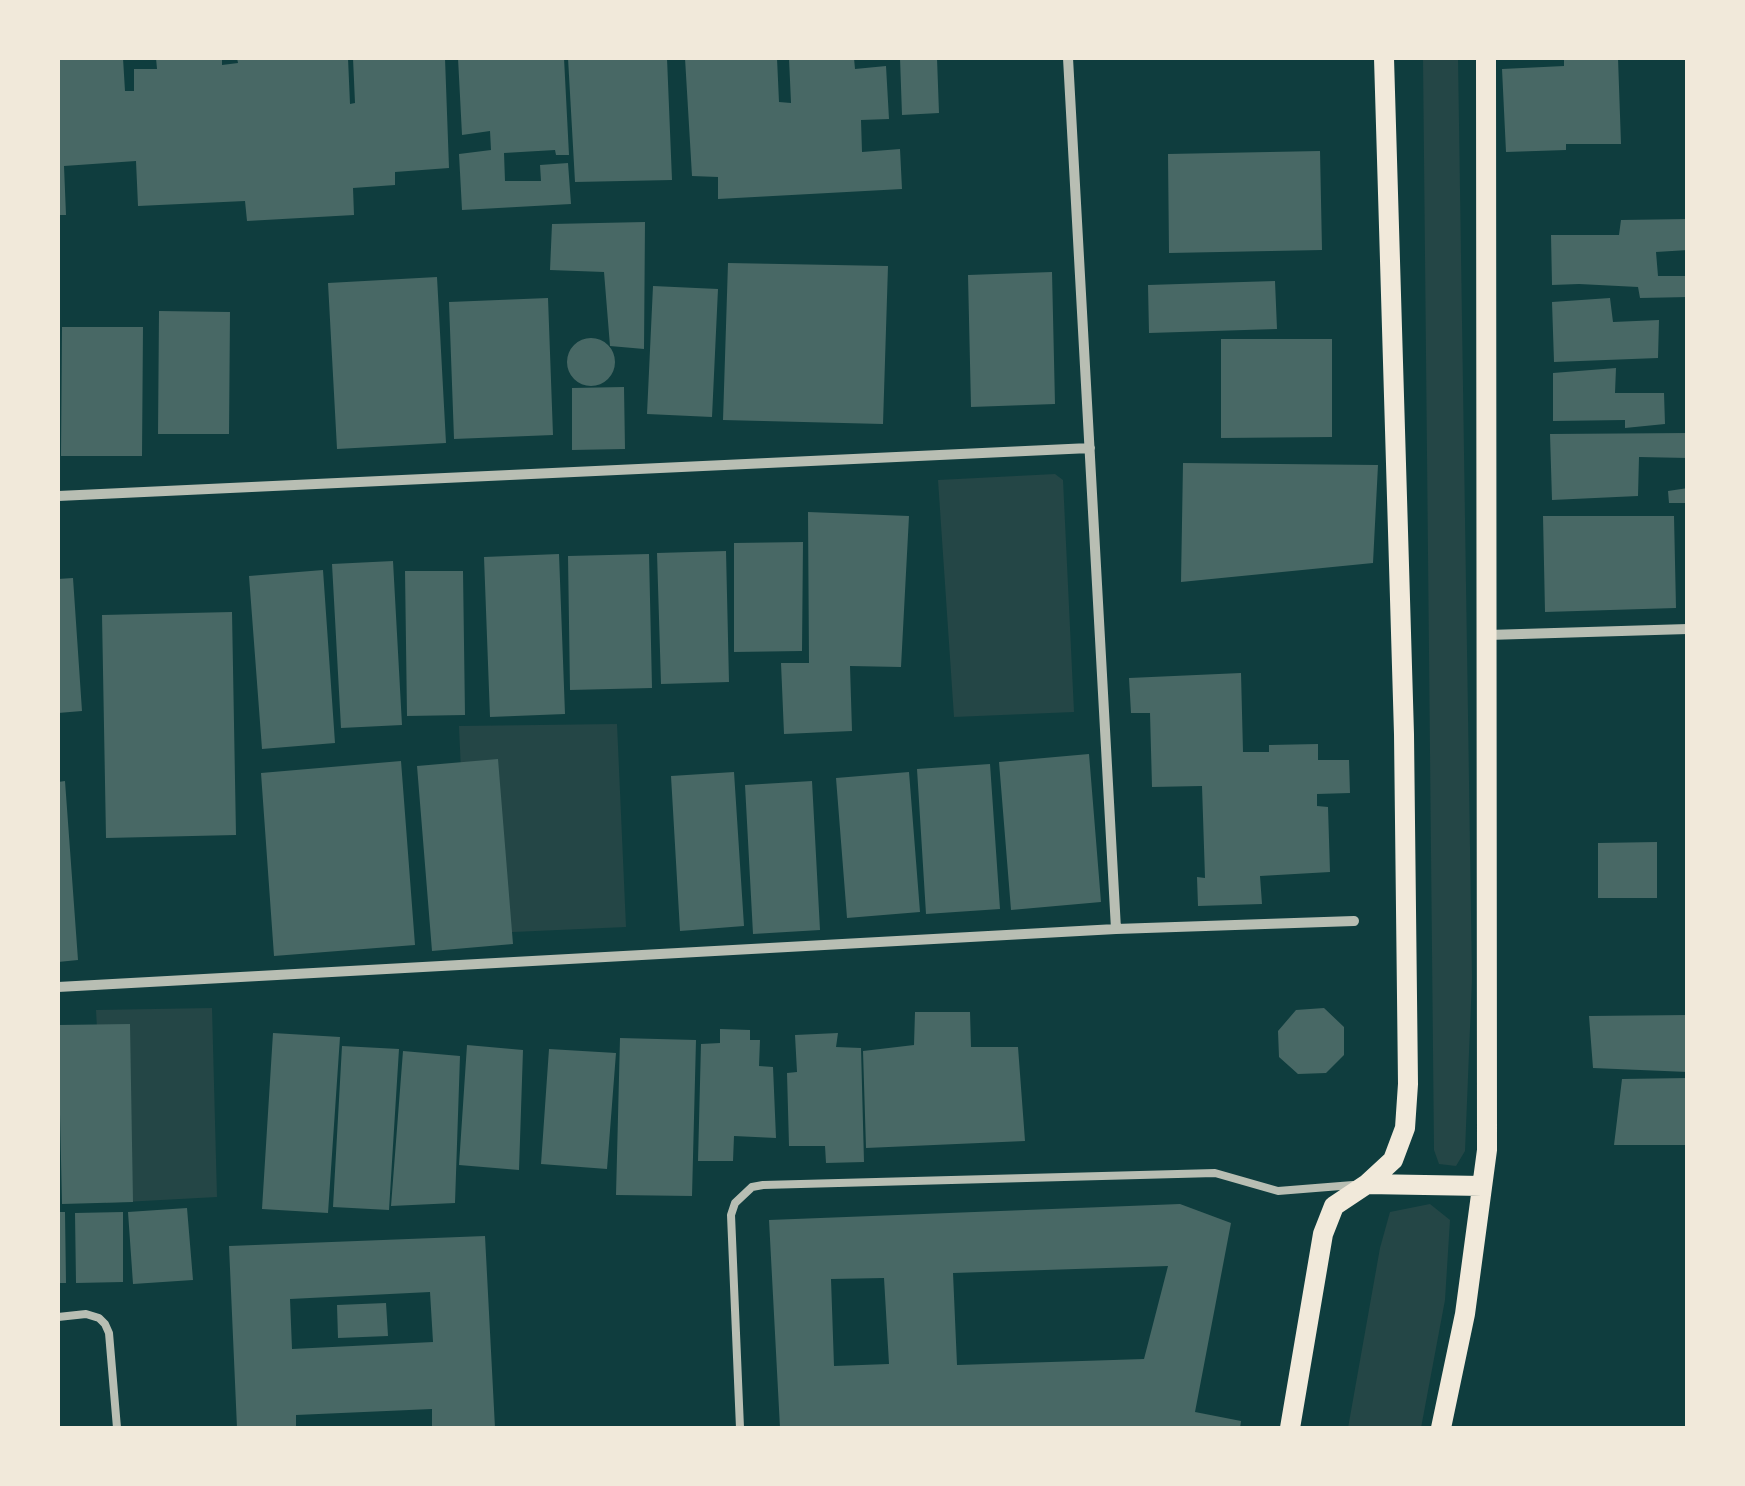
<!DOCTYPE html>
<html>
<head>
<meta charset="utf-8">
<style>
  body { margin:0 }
  #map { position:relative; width:1745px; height:1486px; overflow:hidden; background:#0f3d3e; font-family:"DejaVu Sans",sans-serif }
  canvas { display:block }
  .frame { position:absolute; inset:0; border:60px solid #f1e9da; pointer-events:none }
</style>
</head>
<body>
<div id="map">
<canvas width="1745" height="1486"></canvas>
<div class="frame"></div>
</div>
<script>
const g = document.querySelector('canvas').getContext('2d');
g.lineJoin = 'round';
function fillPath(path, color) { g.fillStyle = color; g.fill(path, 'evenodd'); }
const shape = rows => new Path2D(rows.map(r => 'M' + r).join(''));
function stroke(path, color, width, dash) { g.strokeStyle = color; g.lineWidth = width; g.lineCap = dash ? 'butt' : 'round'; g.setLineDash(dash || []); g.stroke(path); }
const green = shape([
  [1423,58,1458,58,1472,979,1465,1151,1456,1166,1439,1164,1434,1150],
  [1055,474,1063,480,1074,712,954,717,938,480],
  [617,724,626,927,468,934,459,726],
  [212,1008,217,1197,106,1203,96,1010],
  [1430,1204,1450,1220,1445,1300,1421,1428,1348,1428,1380,1248,1390,1212]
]);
const building = shape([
  [58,58,123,58,125,91,134,91,134,69,157,69,156,58,222,58,222,65,238,63,237,58,348,58,350,104,355,103,353,58,445,58,449,168,395,172,395,185,353,188,354,215,247,221,245,201,138,206,136,161,64,166,66,215,58,215],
  [458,58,564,58,569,155,556,155,555,150,504,153,505,181,541,181,540,165,568,163,571,204,462,210,459,154,491,150,490,131,462,135],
  [568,58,667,58,672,180,575,182],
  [685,58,777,58,779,102,791,103,789,58,854,58,855,69,886,66,889,119,861,120,862,152,900,149,902,189,718,199,718,177,692,176],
  [900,58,937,58,939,113,902,115],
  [1564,58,1618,58,1621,144,1566,144,1566,150,1506,152,1502,69,1564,66],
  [1320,151,1322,250,1169,253,1168,154],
  [1688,219,1688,250,1656,252,1658,276,1688,276,1688,297,1640,298,1638,287,1579,284,1552,285,1551,235,1619,235,1621,220],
  [645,222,644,349,610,346,604,272,550,270,552,224],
  [728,263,888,266,883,424,723,420],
  [1052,272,1055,404,971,407,968,275],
  [437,277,446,443,337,449,328,283],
  [1275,281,1277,329,1149,333,1148,285],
  [653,286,718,289,712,417,647,414],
  [548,298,553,435,454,439,449,302],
  [1610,298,1613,322,1659,320,1658,358,1554,362,1552,302],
  [159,311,230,312,229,434,158,434],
  [62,327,143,327,142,456,61,456],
  '567 362a24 24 0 1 1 48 0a24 24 0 1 1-48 0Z',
  [1221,339,1332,339,1332,437,1221,438],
  [1616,368,1615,393,1664,393,1665,424,1625,428,1625,420,1553,421,1553,373],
  [624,387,625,449,572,450,572,388],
  [1688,433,1688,458,1639,457,1638,496,1552,500,1550,434],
  [1183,463,1378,465,1373,563,1181,582],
  [1688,488,1688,503,1669,503,1668,491],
  [808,512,909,516,901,667,850,666,852,731,784,734,781,663,809,663],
  [1543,516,1674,516,1676,608,1545,612],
  [803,542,802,651,734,652,734,543],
  [726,551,729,682,661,684,657,553],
  [559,554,565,714,490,717,484,557],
  [649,554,652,688,570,690,568,556],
  [393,561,402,725,341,728,332,564],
  [323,570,335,743,262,749,249,576],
  [405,571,463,571,465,715,407,716],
  [73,578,82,711,58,713,58,579],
  [232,612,236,835,106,838,102,615],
  [1241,673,1243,752,1269,752,1269,745,1318,744,1318,760,1349,760,1350,793,1317,794,1317,806,1328,807,1330,872,1260,876,1262,904,1198,906,1197,877,1205,878,1202,786,1152,787,1150,713,1131,713,1129,678],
  [1089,754,1101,902,1011,910,999,762],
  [498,759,513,944,432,951,417,766],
  [401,761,415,945,274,956,261,773],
  [990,764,1000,909,926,914,917,769],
  [734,772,744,926,680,931,671,776],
  [909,772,920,912,847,918,836,778],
  [65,781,78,960,58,962,58,782],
  [812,781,820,930,753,934,745,785],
  [1657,842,1657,898,1598,898,1598,843],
  [1324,1008,1344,1027,1344,1055,1326,1073,1298,1074,1279,1057,1278,1031,1296,1010],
  [915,1012,970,1012,971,1047,1018,1047,1025,1141,866,1148,863,1051,914,1045],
  [1688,1015,1688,1072,1593,1068,1589,1016],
  [130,1024,133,1202,62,1204,58,1025],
  [720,1029,750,1030,750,1040,760,1040,759,1066,773,1067,776,1138,734,1136,733,1161,698,1161,701,1044,720,1043],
  [273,1033,340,1037,328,1213,262,1209],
  [838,1033,836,1047,861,1048,864,1162,826,1163,825,1146,789,1146,787,1073,797,1072,795,1035],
  [620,1038,696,1040,692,1196,616,1195],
  [467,1045,523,1050,519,1170,459,1165],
  [342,1046,399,1049,389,1210,333,1207],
  [549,1049,616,1053,607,1169,541,1164],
  [403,1051,460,1056,455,1203,391,1206],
  [1688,1078,1688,1145,1614,1145,1622,1079],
  [1180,1204,1231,1223,1195,1412,1241,1421,1240,1428,780,1428,769,1220],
  [1168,1266,1144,1359,957,1365,953,1273],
  [884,1278,889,1364,834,1366,831,1279],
  [187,1208,193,1280,133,1284,128,1212],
  [58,1212,65,1212,66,1283,58,1283],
  [123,1212,123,1282,76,1283,75,1213],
  [485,1236,495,1428,432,1428,432,1409,296,1415,296,1428,237,1428,229,1246],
  [430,1292,433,1342,292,1349,290,1299],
  [386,1303,388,1336,338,1338,337,1305]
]);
const service = shape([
  [58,1317,86,1314,99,1318,105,1324,109,1333,117,1428],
  [740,1428,731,1215,735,1203,752,1187,763,1185,1215,1173,1278,1191,1353,1185]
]);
const minor = shape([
  [1068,58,1116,929],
  [58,496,1090,448],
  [1488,635,1688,629],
  [58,987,1116,929,1354,921]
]);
const secondary = shape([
  [1367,1184,1482,1186],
  [1290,1428,1323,1234,1334,1206,1367,1184,1393,1160,1405,1128,1408,1084,1404,734,1384,58],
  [1441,1428,1465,1314,1487,1150,1486,58]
]);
fillPath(green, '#244646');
fillPath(building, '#486865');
stroke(service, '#b8beb3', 8);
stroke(minor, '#b8beb3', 10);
stroke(secondary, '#f1e9da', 20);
</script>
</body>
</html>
